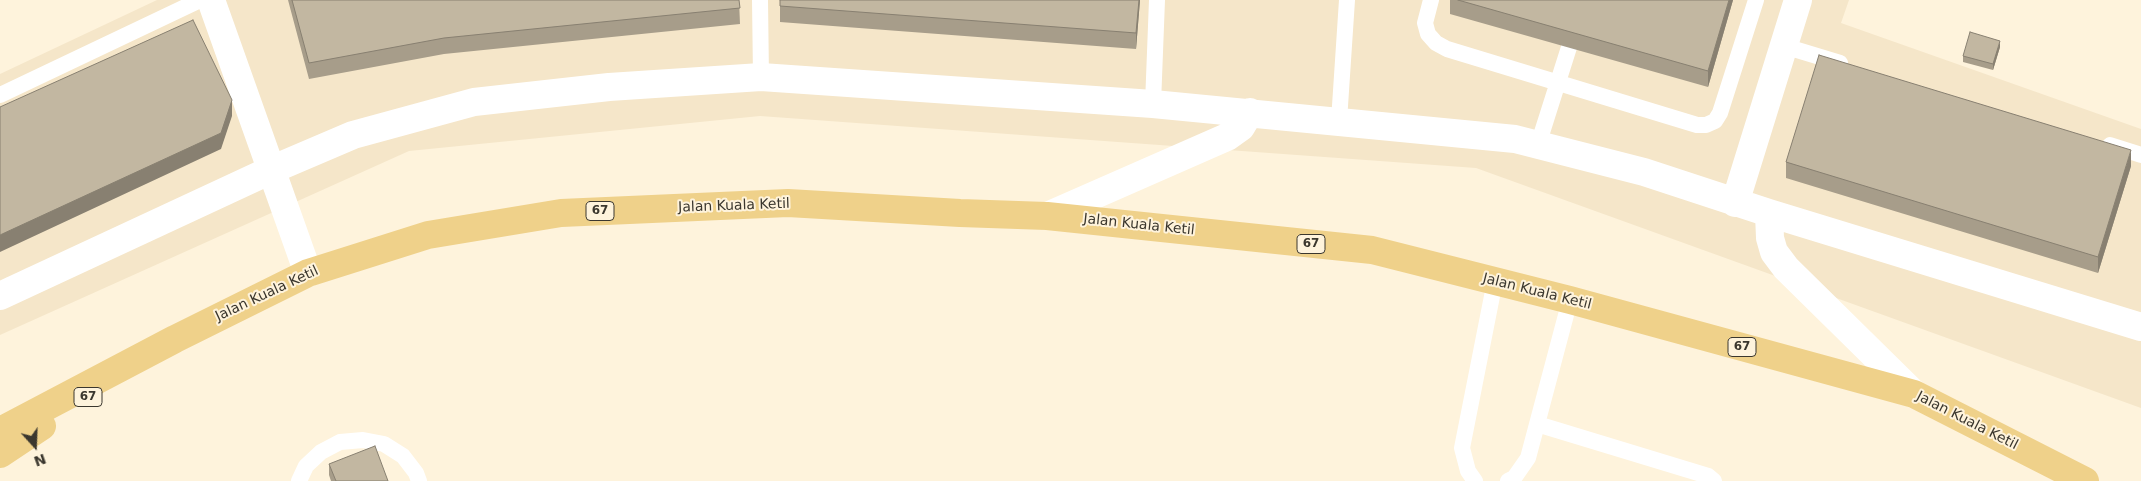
<!DOCTYPE html>
<html>
<head>
<meta charset="utf-8">
<style>
  body { margin:0 }
  #map { position:relative; width:2141px; height:481px; overflow:hidden; background:#fef3dc; font-family:"DejaVu Sans",sans-serif }
  canvas { display:block }
  .north { position:absolute; left:10px; top:421px; width:50px; height:50px; -webkit-text-stroke:4px #fef3dc; paint-order:stroke; rotate:160deg; font-size:14px; font-weight:700; line-height:20px; text-align:center; color:#3b372e }
  .north::after { content:''; display:block; margin:auto; width:18px; height:22px; background:#3b372e; clip-path:polygon(50% 0,100% 100%,50% 72%,0 100%) }
</style>
</head>
<body>
<div id="map">
<canvas width="2141" height="481"></canvas>
<div class="north">N</div>
</div>
<script>
const g = document.querySelector('canvas').getContext('2d');
g.lineJoin = 'round';
function fillPath(path, color) { g.fillStyle = color; g.fill(path, 'evenodd'); }
const shape = rows => new Path2D(rows.map(r => 'M' + r).join(''));
function stroke(path, color, width, dash) { g.strokeStyle = color; g.lineWidth = width; g.lineCap = dash ? 'butt' : 'round'; g.setLineDash(dash || []); g.stroke(path); }
function label(font, color, halo, rows, align = 'center') {
  g.font = font + ' "DejaVu Sans",sans-serif'; g.lineWidth = 4; g.setLineDash([]); g.textBaseline = 'middle'; g.strokeStyle = halo; g.fillStyle = color; for (const [text, x, y, turn = 0] of rows) {
    g.save(); g.translate(x, y); g.rotate((+turn || 0) * Math.PI / 180); g.textAlign = isNaN(turn) ? turn : align; if (halo) g.strokeText(text, 0, 0); g.fillText(text, 0, 0); g.restore();
  }
}
const built = shape([
  [157,0,1849,0,1841,23,2141,129,2141,408,1476,168,760,116,409,151,0,335,0,74]
]);
const service = shape([
  [760,0,761,77],
  [1431,0,1425,23,1428,34,1436,43,1447,49,1697,125,1706,125,1715,121,1720,113,1756,0],
  [1784,46,1840,63],
  [0,95,200,0],
  [1153,104,1157,0],
  [1339,121,1347,0],
  [1538,145,1584,0],
  [2110,145,2141,155],
  [1537,424,1708,476,1714,481],
  [299,481,306,466,321,452,340,442,363,440,384,444,403,456,416,473,419,481],
  [1475,481,1468,471,1462,448,1495,281],
  [1508,481,1514,478,1528,458,1570,300]
]);
const minor = shape([
  [211,0,308,273],
  [1735,203,1798,0],
  [1769,213,1770,238,1774,252,1786,268,1914,394],
  [1047,216,1227,137,1241,127,1250,112],
  [0,296,271,170,353,135,474,102,609,87,761,77,1153,104,1515,139,1644,172,1769,213,2141,327]
]);
const primary = shape([
  [0,431,175,339,308,273,428,235,561,213,788,203,960,213,1047,216,1372,250,1570,300,1914,394,2085,481],
  [0,454,42,426]
]);
const wall = shape([
  [288,0,739,0,740,24,444,54,309,79],
  [780,0,1140,0,1136,49,780,22],
  [1450,0,1733,0,1708,87,1450,14],
  [2000,47,1993,70,1963,62,1963,56],
  [1786,162,2131,166,2098,273,1786,178],
  [329,464,388,481,331,481,329,475]
]);
const shadedWall = shape([
  [1139,0,1140,0,1136,49,1136,33],
  [1729,0,1733,0,1708,87,1708,71],
  [2000,41,2000,47,1993,70,1993,64],
  [232,100,232,116,221,149,0,252,0,235],
  [2131,150,2131,166,2098,273,2098,257]
]);
const building = shape([
  [292,0,739,0,740,8,444,38,309,63,292,0],
  [780,0,1139,0,1136,33,780,6,780,0],
  [1458,0,1729,0,1708,71,1458,0],
  [193,20,232,100,221,133,0,235,0,107,193,20],
  [1970,32,2000,41,1993,64,1963,56,1970,32],
  [1819,55,2131,150,2098,257,1786,162,1819,55],
  [375,446,388,481,336,481,329,464,375,446]
]);
const shields = [
  [600,211,28],
  [1311,244,28],
  [1742,347,28],
  [88,397,28]
];
const shieldNames = [
  ["67",600,211],
  ["67",1311,244],
  ["67",1742,347],
  ["67",88,397]
];
const streetNames = [
  ["Jalan Kuala Ketil",734,206,-2],
  ["Jalan Kuala Ketil",1139,225,6],
  ["Jalan Kuala Ketil",1537,292,14],
  ["Jalan Kuala Ketil",267,294,-25],
  ["Jalan Kuala Ketil",1967,421,27]
];
fillPath(built, '#f5e6c9');
stroke(service, '#fff', 16);
stroke(minor, '#fff', 28);
stroke(primary, '#efd18a', 28);
fillPath(wall, '#a79d8a');
fillPath(shadedWall, '#888071');
fillPath(building, '#c2b7a1');
stroke(building, '#888071', 1);
for (const [x, y, w] of shields) { const box = new Path2D(); box.roundRect(x - w / 2, y - 9.5, w, 19, 4); g.fillStyle = '#fef3dc'; g.fill(box); stroke(box, '#3b372e', 1); }
label('bold 12px', '#3b372e', null, shieldNames);
label('14px', '#3b372e', '#fef3dc', streetNames);
</script>
</body>
</html>
